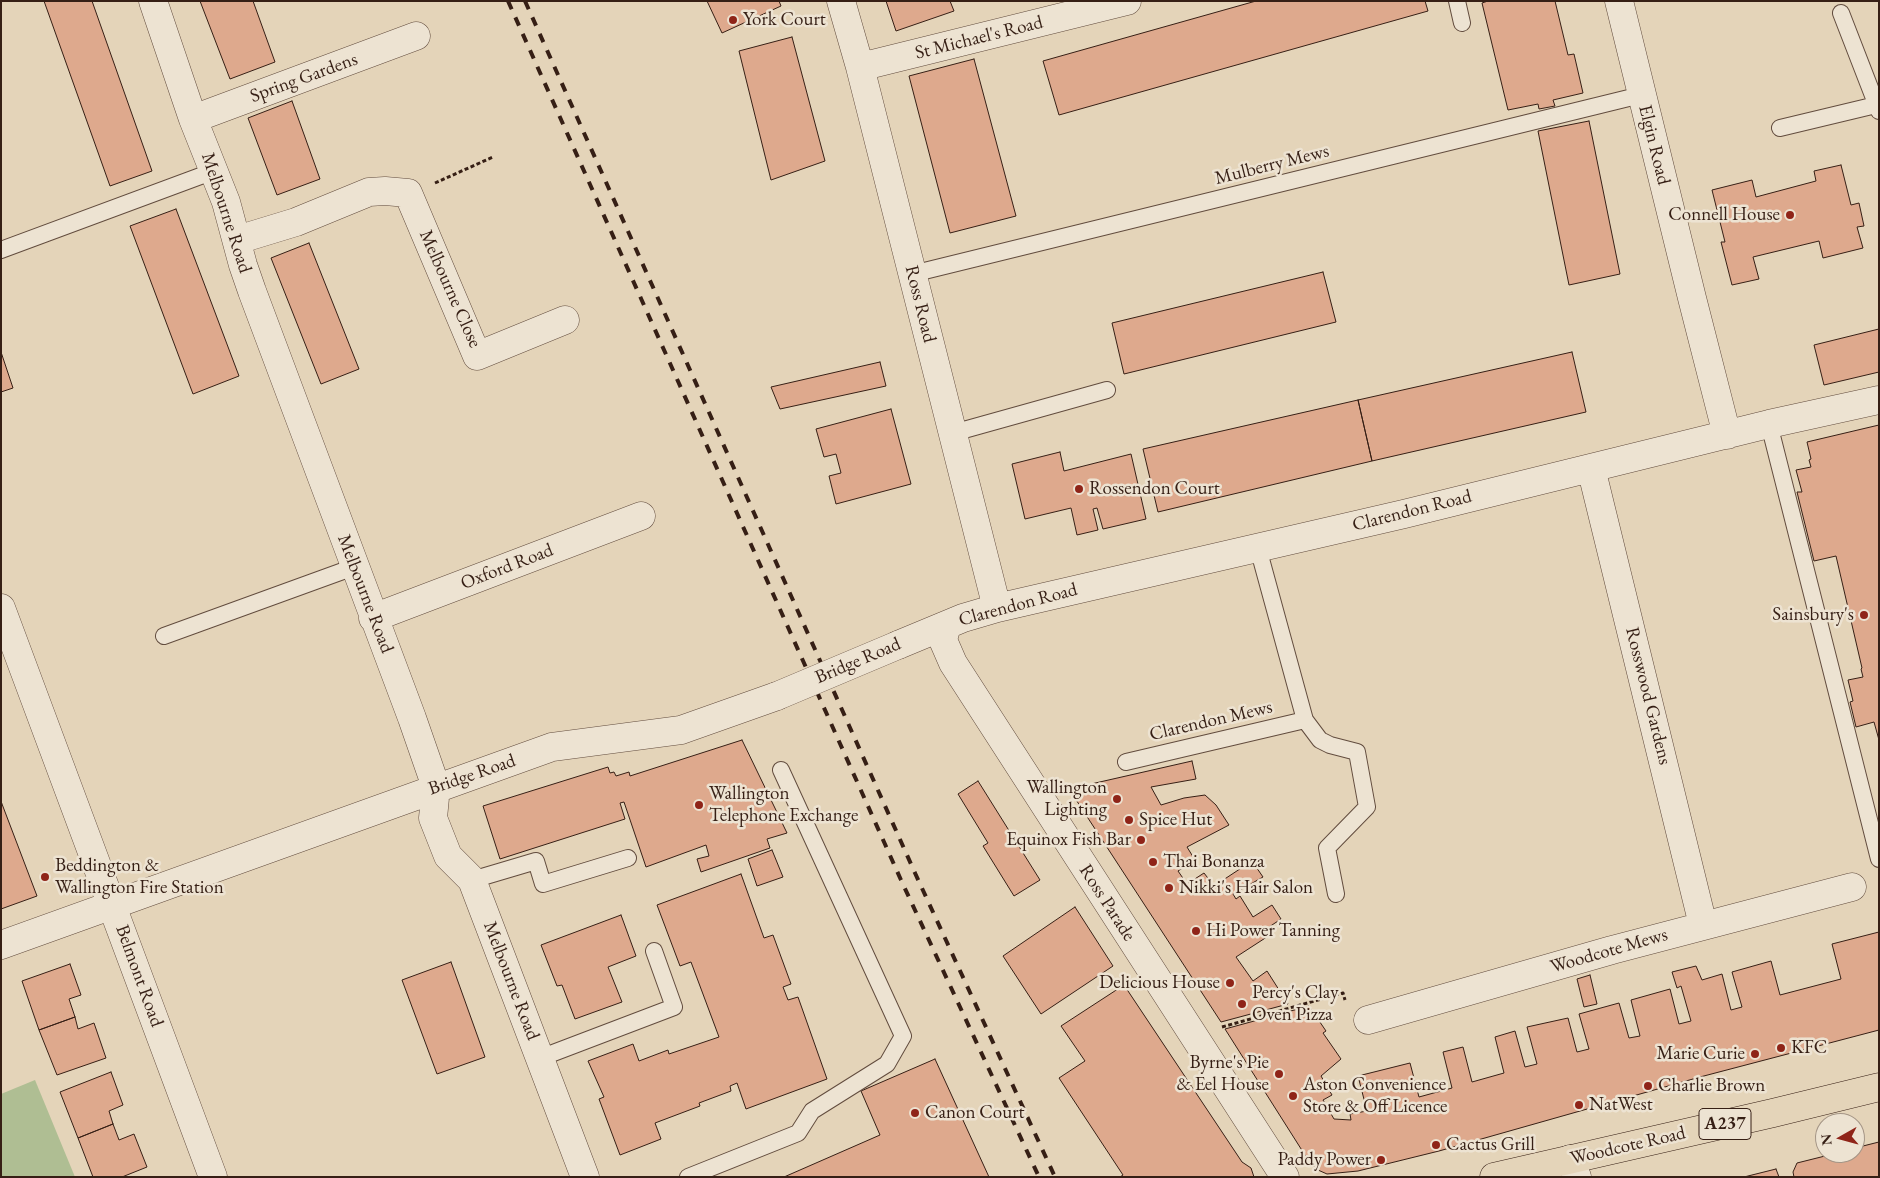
<!DOCTYPE html>
<html>
<head>
<meta charset="utf-8">
<style>
  body { margin:0 }
  #map { position:relative; width:1880px; height:1178px; overflow:hidden; background:#e4d4b9; font-family:"EB Garamond",serif }
  canvas { display:block }
  .frame { position:absolute; inset:0; border:2px solid #361f15; pointer-events:none }
  .north { position:absolute; left:1815px; top:1113px; width:50px; height:50px; box-sizing:border-box; background:#ede3d2; border:1px solid #a49586; border-radius:50%; rotate:263deg; font-size:14px; font-weight:700; line-height:20px; text-align:center; color:#361f15 }
  .north::after { content:''; display:block; margin:auto; width:18px; height:22px; background:#8f2418; clip-path:polygon(50% 0,100% 100%,50% 72%,0 100%) }
</style>
</head>
<body>
<div id="map">
<canvas width="1880" height="1178"></canvas>
<div class="frame"></div>
<div class="north">N</div>
</div>
<script>
const g = document.querySelector('canvas').getContext('2d');
g.lineJoin = 'round';
function fillPath(path, color) { g.fillStyle = color; g.fill(path, 'evenodd'); }
const shape = rows => new Path2D(rows.map(r => 'M' + r).join(''));
function stroke(path, color, width, dash) { g.strokeStyle = color; g.lineWidth = width; g.lineCap = dash ? 'butt' : 'round'; g.setLineDash(dash || []); g.stroke(path); }
function label(font, color, halo, rows, align = 'center') {
  g.font = font + ' "EB Garamond",serif'; g.lineWidth = 5; g.setLineDash([]); g.textBaseline = 'middle'; g.strokeStyle = halo; g.fillStyle = color; for (const [text, x, y, turn = 0] of rows) {
    g.save(); g.translate(x, y); g.rotate((+turn || 0) * Math.PI / 180); g.textAlign = isNaN(turn) ? turn : align; if (halo) g.strokeText(text, 0, 0); g.fillText(text, 0, 0); g.restore();
  }
}
const green = shape([
  [35,1080,75,1177,1,1177,1,1094]
]);
const building = shape([
  [44,1,92,1,152,171,110,186,44,1],
  [200,1,253,1,275,62,230,79,200,1],
  [707,1,779,1,781,6,722,33,707,1],
  [886,1,950,1,954,11,896,31,886,1],
  [1256,1,1425,1,1428,11,1059,115,1043,61,1256,1],
  [1488,1,1555,1,1568,55,1574,54,1583,93,1553,100,1555,106,1539,109,1538,104,1508,110,1482,3,1488,1],
  [792,37,825,161,771,180,739,51,792,37],
  [974,59,1016,216,950,233,909,76,974,59],
  [292,101,320,179,277,195,248,118,292,101],
  [1589,121,1620,274,1569,285,1538,131,1589,121],
  [1841,165,1851,205,1859,203,1864,226,1857,227,1863,248,1823,258,1819,241,1753,257,1759,279,1732,285,1721,242,1725,242,1712,190,1752,180,1756,197,1816,181,1814,171,1841,165],
  [176,209,239,376,193,394,130,226,176,209],
  [309,243,359,369,321,384,271,258,309,243],
  [1323,272,1336,322,1124,374,1112,323,1323,272],
  [1879,329,1879,372,1824,385,1814,345,1879,329],
  [1,352,13,388,1,392,1,352],
  [1572,352,1586,412,1372,461,1358,400,1572,352],
  [880,362,886,386,780,409,771,387,880,362],
  [1358,400,1372,461,1158,512,1143,449,1358,400],
  [891,409,911,484,836,504,829,476,841,473,836,454,824,457,816,429,891,409],
  [1879,425,1879,740,1874,722,1856,727,1850,702,1853,701,1848,680,1863,677,1861,669,1862,668,1836,556,1814,561,1797,492,1802,492,1796,470,1811,467,1809,460,1811,459,1807,442,1879,425],
  [1060,452,1064,471,1131,454,1146,519,1103,529,1097,508,1093,509,1098,530,1077,535,1071,508,1025,519,1012,464,1060,452],
  [742,740,787,833,767,839,770,848,701,872,697,859,709,856,706,845,646,867,624,802,620,803,625,819,500,859,483,806,608,767,610,773,614,772,616,776,629,772,630,776,742,740],
  [1192,761,1196,779,1151,787,1161,805,1184,798,1205,795,1216,805,1229,825,1187,847,1195,860,1178,871,1187,884,1204,873,1214,886,1252,861,1263,877,1233,894,1236,899,1240,896,1253,917,1272,905,1281,919,1269,927,1273,933,1236,957,1253,981,1267,971,1288,1004,1221,1022,1069,789,1192,761],
  [978,781,1040,880,1014,896,983,846,988,843,958,794,978,781],
  [2,804,37,896,1,909,1,805,2,804],
  [772,850,783,877,757,886,748,859,772,850],
  [741,874,764,938,773,935,791,984,783,987,788,1000,798,997,827,1079,746,1109,737,1083,730,1086,731,1091,699,1103,700,1106,655,1123,661,1139,620,1155,599,1099,604,1097,588,1061,633,1044,639,1061,668,1050,669,1054,719,1037,691,962,680,966,657,905,741,874],
  [1075,907,1113,966,1041,1014,1003,956,1075,907],
  [621,915,636,956,608,967,622,1002,575,1019,562,985,557,986,541,945,621,915],
  [1879,932,1879,1030,1700,1077,1439,1151,1358,1171,1327,1174,1318,1170,1310,1163,1225,1029,1309,1006,1326,1031,1323,1033,1341,1059,1321,1076,1332,1095,1323,1100,1334,1119,1351,1120,1350,1114,1367,1111,1358,1076,1410,1063,1419,1097,1452,1088,1443,1052,1463,1047,1472,1082,1504,1073,1495,1037,1515,1031,1525,1067,1537,1064,1527,1027,1568,1018,1577,1052,1589,1049,1579,1014,1619,1003,1629,1038,1640,1036,1631,1000,1670,989,1679,1024,1691,1021,1681,986,1677,988,1672,972,1696,966,1702,980,1722,974,1731,1010,1742,1007,1732,972,1771,961,1780,995,1841,979,1832,944,1879,932],
  [451,962,485,1057,437,1074,402,980,451,962],
  [70,964,81,995,69,999,75,1017,39,1030,22,981,70,964],
  [1590,975,1597,1004,1584,1007,1577,979,1590,975],
  [1124,985,1242,1162,1251,1168,1254,1177,1120,1177,1123,1175,1059,1078,1085,1061,1061,1026,1124,985],
  [75,1017,78,1029,94,1023,106,1058,57,1075,39,1030,75,1017],
  [935,1059,989,1177,784,1177,880,1135,861,1091,935,1059],
  [111,1072,123,1105,109,1111,113,1124,78,1138,60,1092,111,1072],
  [113,1124,119,1140,134,1134,147,1167,122,1177,93,1177,78,1138,113,1124],
  [1879,1142,1879,1177,1794,1177,1793,1172,1797,1163,1837,1153,1855,1153,1855,1148,1879,1142],
  [1776,1169,1779,1177,1744,1177,1776,1169]
]);
const path = shape([
  [435,183,493,157],
  [1222,1027,1343,993,1345,1000]
]);
const lane = shape([
  [1457,1,1462,23],
  [1841,13,1879,111],
  [1780,128,1876,105],
  [1,250,214,171],
  [912,274,1641,95],
  [1769,424,1879,859],
  [953,433,1107,390],
  [1258,548,1305,720,1320,740,1330,745,1357,752,1367,807,1327,848,1336,894],
  [164,636,354,567],
  [1126,762,1305,720],
  [472,880,536,861,543,884,628,858],
  [540,1058,674,1007,654,951],
  [688,1177,798,1133,812,1111,887,1064,903,1036,781,770]
]);
const street = shape([
  [153,1,193,119,226,202,243,265,252,291,412,718,436,787,433,818,448,856,472,880,585,1177],
  [841,1,860,67,997,608],
  [1619,1,1692,298,1727,435],
  [860,67,1127,1],
  [193,119,416,36],
  [237,240,296,222,369,192,385,191,408,193,477,356,565,320],
  [1591,468,1703,925],
  [1,608,213,1177],
  [373,618,641,516],
  [947,625,943,640,953,663,1285,1177],
  [898,645,963,618,997,608,1404,514,1769,424,1879,400],
  [1,945,552,747,681,730,777,696],
  [1368,1020,1612,950,1852,887],
  [1570,1159,1577,1177]
]);
const primary = shape([
  [1494,1177,1773,1113,1879,1087]
]);
const rail = shape([
  [508,1,901,880,1039,1177],
  [525,1,915,873,1055,1177]
]);
const streetBridge = shape([
  [777,696,898,645]
]);
const markers = [
  [733,20,5,"#8f2418"],
  [1790,215,5,"#8f2418"],
  [1079,489,5,"#8f2418"],
  [1864,615,5,"#8f2418"],
  [1117,799,5,"#8f2418"],
  [699,805,5,"#8f2418"],
  [1129,820,5,"#8f2418"],
  [1141,840,5,"#8f2418"],
  [1153,862,5,"#8f2418"],
  [45,877,5,"#8f2418"],
  [1169,888,5,"#8f2418"],
  [1196,931,5,"#8f2418"],
  [1230,983,5,"#8f2418"],
  [1242,1004,5,"#8f2418"],
  [1781,1048,5,"#8f2418"],
  [1755,1054,5,"#8f2418"],
  [1279,1074,5,"#8f2418"],
  [1648,1086,5,"#8f2418"],
  [1293,1096,5,"#8f2418"],
  [1579,1105,5,"#8f2418"],
  [915,1113,5,"#8f2418"],
  [1436,1145,5,"#8f2418"],
  [1381,1160,5,"#8f2418"]
];
const shields = [
  [1725,1124,52]
];
const shieldNames = [
  ["A237",1725,1124]
];
const poiNames = [
  ["York Court",743,20],
  ["Connell House",1780,215,"right"],
  ["Rossendon Court",1089,489],
  ["Sainsbury's",1854,615,"right"],
  ["Wallington",1107,788,"right"],
  ["Lighting",1107,810,"right"],
  ["Wallington",709,794],
  ["Telephone Exchange",709,816],
  ["Spice Hut",1139,820],
  ["Equinox Fish Bar",1131,840,"right"],
  ["Thai Bonanza",1163,862],
  ["Beddington &",55,866],
  ["Wallington Fire Station",55,888],
  ["Nikki's Hair Salon",1179,888],
  ["Hi Power Tanning",1206,931],
  ["Delicious House",1220,983,"right"],
  ["Percy's Clay",1252,993],
  ["Oven Pizza",1252,1015],
  ["KFC",1791,1048],
  ["Marie Curie",1745,1054,"right"],
  ["Byrne's Pie",1269,1063,"right"],
  ["& Eel House",1269,1085,"right"],
  ["Aston Convenience",1303,1085],
  ["Store & Off Licence",1303,1107],
  ["Charlie Brown",1658,1086],
  ["NatWest",1589,1105],
  ["Canon Court",925,1113],
  ["Cactus Grill",1446,1145],
  ["Paddy Power",1371,1160,"right"]
];
const streetNames = [
  ["St Michael's Road",979,38,-14],
  ["Spring Gardens",304,78,-20],
  ["Elgin Road",1654,145,76],
  ["Mulberry Mews",1272,165,-14],
  ["Melbourne Road",226,213,72],
  ["Melbourne Close",450,289,66],
  ["Ross Road",920,304,76],
  ["Clarendon Road",1412,511,-14],
  ["Oxford Road",507,567,-21],
  ["Melbourne Road",365,594,69],
  ["Clarendon Road",1018,605,-15],
  ["Bridge Road",858,661,-23],
  ["Rosswood Gardens",1648,696,76],
  ["Clarendon Mews",1211,721,-13],
  ["Bridge Road",472,775,-19],
  ["Ross Parade",1107,903,57],
  ["Woodcote Mews",1609,951,-16],
  ["Belmont Road",139,976,70],
  ["Melbourne Road",511,981,69],
  ["Woodcote Road",1628,1146,-13]
];
fillPath(green, '#afbe93');
fillPath(building, '#dea98d');
stroke(building, '#361f15', 1);
stroke(lane, '#624c3e', 18);
stroke(street, '#624c3e', 29);
stroke(primary, '#361f15', 29);
stroke(path, '#361f15', 3, [4, 2.5]);
stroke(lane, '#ede3d2', 16);
stroke(street, '#ede3d2', 28);
stroke(primary, '#e4d4b9', 28);
stroke(rail, '#361f15', 4, [9, 9]);
stroke(streetBridge, '#624c3e', 29, []);
stroke(streetBridge, '#ede3d2', 28);
for (const [x, y, r, color] of markers) { const dot = new Path2D(); dot.arc(x, y, r, 0, 2 * Math.PI); g.fillStyle = color; g.fill(dot); stroke(dot, '#ede3d2', 2); }
for (const [x, y, w] of shields) { const box = new Path2D(); box.roundRect(x - w / 2, y - 15.5, w, 31, 4); g.fillStyle = '#ede3d2'; g.fill(box); stroke(box, '#361f15', 1); }
label('bold 18px', '#361f15', null, shieldNames);
label('19px', '#361f15', '#ede3d2', poiNames, 'left');
label('19px', '#361f15', '#ede3d2', streetNames);
</script>
</body>
</html>
